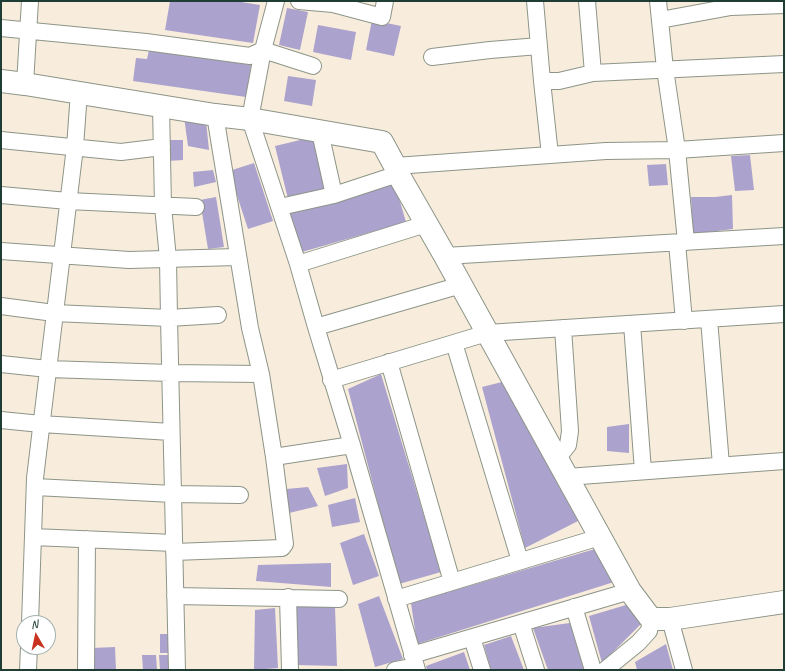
<!DOCTYPE html>
<html>
<head>
<meta charset="utf-8">
<style>
  body { margin:0 }
  #map { position:relative; width:785px; height:671px; overflow:hidden; background:#f8eddc; font-family:Caveat,sans-serif }
  canvas { display:block }
  .frame { position:absolute; inset:0; border:2px solid #1f3d34; pointer-events:none }
  .north { position:absolute; left:16px; top:615px; width:40px; height:40px; box-sizing:border-box; background:#fff; border:1px solid #a5b1ae; border-radius:50%; rotate:351deg; font-size:11px; font-weight:700; line-height:16px; text-align:center; color:#1f3d34 }
  .north::after { content:''; display:block; margin:auto; width:14px; height:18px; background:#c8321e; clip-path:polygon(50% 0,100% 100%,50% 72%,0 100%) }
</style>
</head>
<body>
<div id="map">
<canvas width="785" height="671"></canvas>
<div class="frame"></div>
<div class="north">N</div>
</div>
<script>
const g = document.querySelector('canvas').getContext('2d');
g.lineJoin = 'round';
function fillPath(path, color) { g.fillStyle = color; g.fill(path, 'evenodd'); }
const shape = rows => new Path2D(rows.map(r => 'M' + r).join(''));
function stroke(path, color, width, dash) { g.strokeStyle = color; g.lineWidth = width; g.lineCap = dash ? 'butt' : 'round'; g.setLineDash(dash || []); g.stroke(path); }
const building = shape([
  [170,1,235,1,260,5,253,43,165,30],
  [287,8,308,12,300,50,279,45],
  [372,20,401,26,394,56,366,50],
  [318,25,356,32,351,60,313,52],
  [149,50,251,65,246,97,133,81,136,58,147,59],
  [288,76,316,80,312,106,284,101],
  [184,117,206,121,209,150,188,146],
  [313,137,327,193,289,203,275,146],
  [166,140,183,140,183,160,167,161],
  [750,155,754,190,735,191,731,156],
  [254,163,273,221,248,229,229,171],
  [666,164,668,185,649,186,647,165],
  [213,170,216,182,194,187,193,172],
  [394,181,406,222,302,252,290,212],
  [732,195,733,229,693,234,691,197,715,197],
  [216,197,224,247,208,249,200,200],
  [381,374,441,572,399,584,348,389],
  [502,382,578,521,525,548,482,387],
  [629,424,629,453,607,451,607,427],
  [347,464,348,488,325,496,317,468],
  [308,487,318,506,289,513,286,489],
  [355,498,360,522,332,527,328,505],
  [364,534,379,576,353,585,340,543],
  [595,549,614,582,417,644,411,603],
  [331,563,331,587,256,581,258,565],
  [379,596,403,659,375,667,358,604],
  [296,605,335,607,337,666,297,665],
  [626,605,642,623,602,663,589,616],
  [275,608,278,668,254,670,255,610],
  [570,623,584,670,548,670,533,628],
  [160,634,175,634,175,653,160,653],
  [511,636,524,670,491,670,484,645],
  [666,644,673,670,637,670,635,662],
  [115,647,116,670,92,670,92,648],
  [464,652,470,670,427,670,426,666],
  [142,655,156,655,157,670,143,670],
  [159,655,172,655,172,670,160,670]
]);
const street = shape([
  [276,1,263,50,250,119,298,264,316,327,352,445,417,670],
  [299,1,333,4,382,17,385,1],
  [535,1,542,81,550,155],
  [587,1,593,73],
  [658,1,665,69,677,150,686,242],
  [660,20,731,7,784,5],
  [1,28,146,42,250,56,263,50,313,66],
  [432,57,490,50,539,46],
  [542,81,559,81,593,73,784,64],
  [25,84,30,1],
  [161,106,163,206,168,259,169,318,177,670],
  [320,132,334,195],
  [1,140,121,152,162,147],
  [395,166,606,151,677,150,784,143],
  [1,195,68,201,196,207],
  [280,207,334,195,398,174],
  [677,243,684,321],
  [1,251,129,260,237,257],
  [445,256,784,236],
  [298,264,426,224],
  [1,306,54,313,169,318,218,315],
  [709,319,721,465],
  [632,324,643,471],
  [316,327,461,285],
  [454,343,520,561],
  [389,362,452,582],
  [1,364,48,369,170,373,261,374],
  [331,380,487,333,784,314],
  [1,420,41,424,171,432],
  [274,457,352,445],
  [557,459,568,445,570,431,563,328],
  [567,477,784,461],
  [35,487,173,494,240,495],
  [33,537,174,543],
  [174,552,282,548,285,544,274,457,261,374,250,328,215,115],
  [175,596,339,599],
  [288,597,290,670],
  [396,599,600,537],
  [574,607,593,670],
  [670,619,684,670],
  [30,623,35,478,75,147,79,92],
  [521,623,536,670],
  [472,638,482,670],
  [412,655,630,591],
  [28,670,29,647],
  [86,670,87,539],
  [395,670,416,666],
  [605,670,638,643,649,631,651,619]
]);
const secondary = shape([
  [1,81,25,84,215,115,250,119,382,142,395,166,398,174,445,256,630,591,651,619,670,619,784,602]
]);
fillPath(building, '#aba2cd');
stroke(street, '#8c9588', 18);
stroke(secondary, '#8c9588', 24);
stroke(street, '#fff', 16);
stroke(secondary, '#fff', 22);
</script>
</body>
</html>
